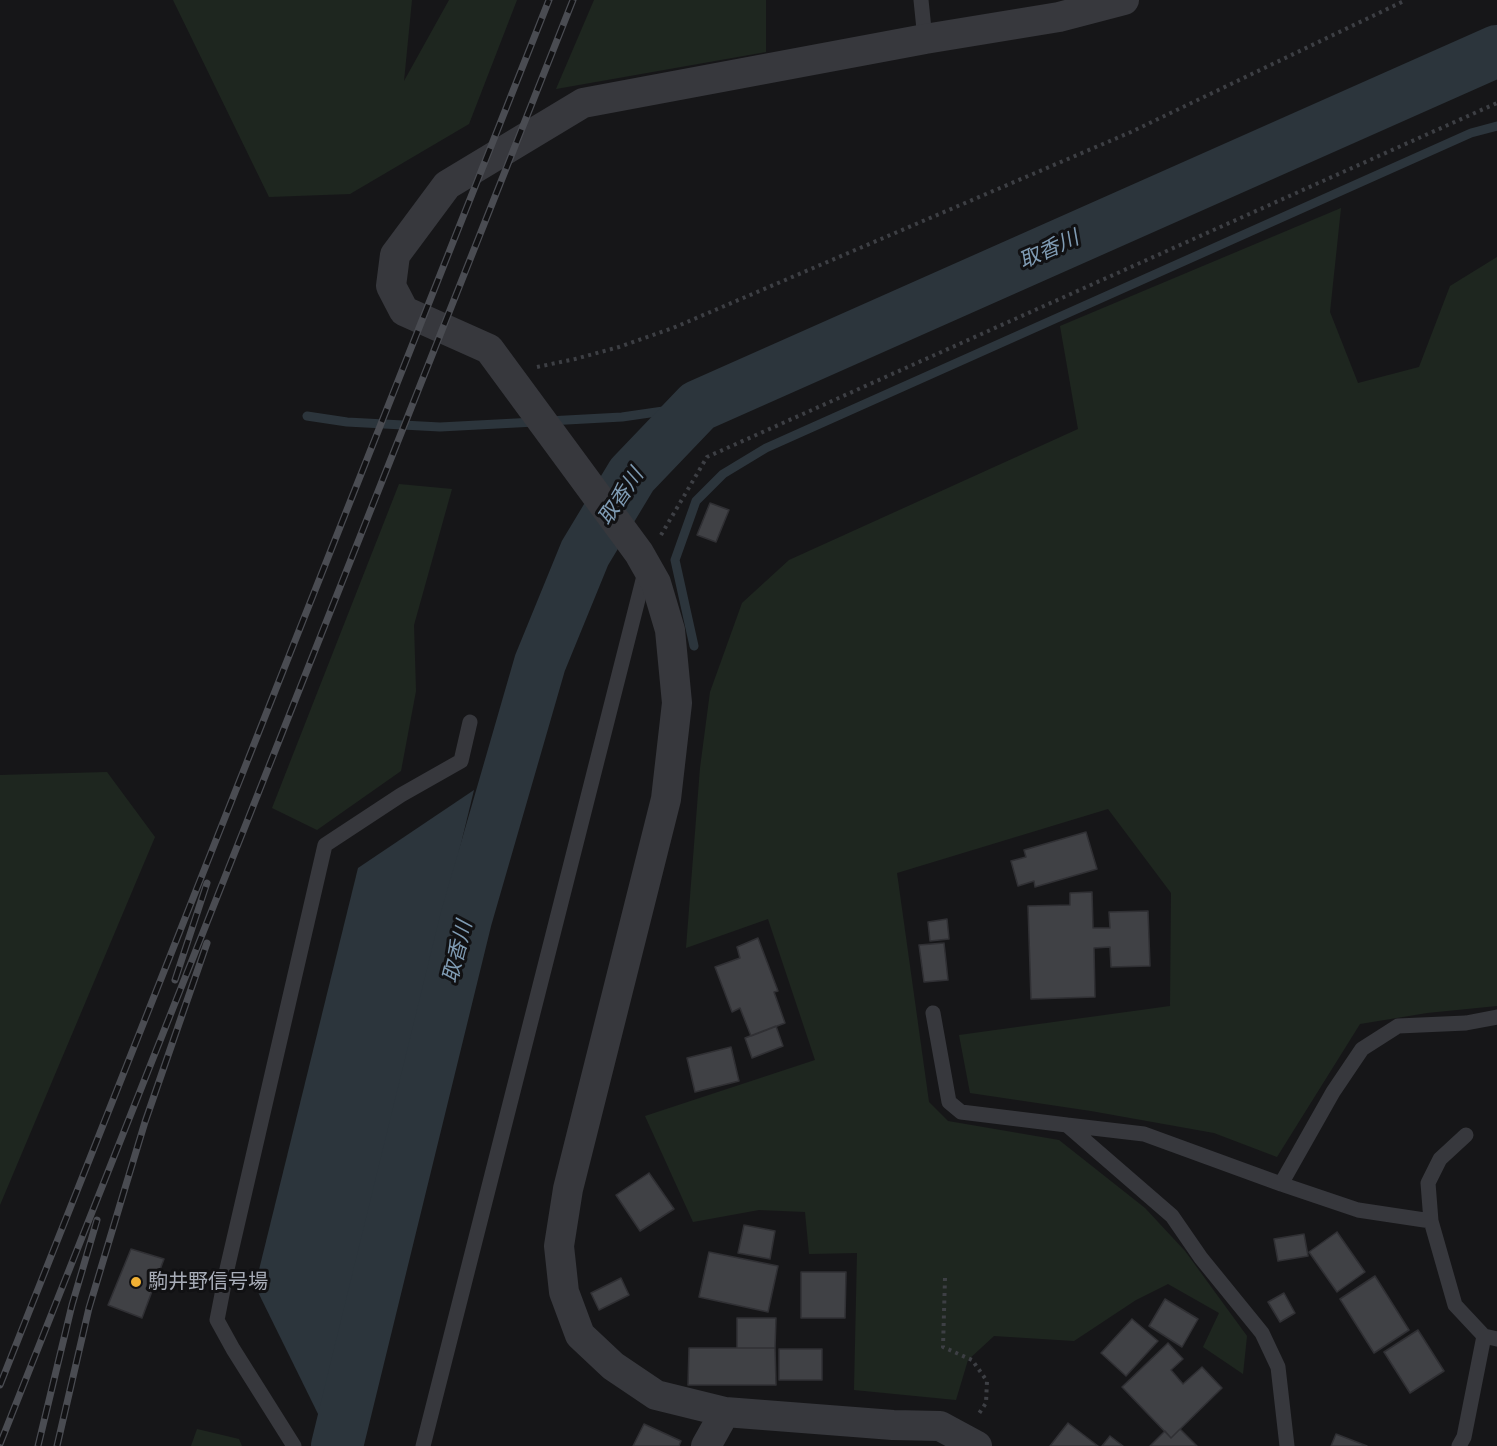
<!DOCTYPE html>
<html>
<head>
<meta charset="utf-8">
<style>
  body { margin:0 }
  canvas { display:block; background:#161618 }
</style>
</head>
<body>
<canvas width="1497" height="1446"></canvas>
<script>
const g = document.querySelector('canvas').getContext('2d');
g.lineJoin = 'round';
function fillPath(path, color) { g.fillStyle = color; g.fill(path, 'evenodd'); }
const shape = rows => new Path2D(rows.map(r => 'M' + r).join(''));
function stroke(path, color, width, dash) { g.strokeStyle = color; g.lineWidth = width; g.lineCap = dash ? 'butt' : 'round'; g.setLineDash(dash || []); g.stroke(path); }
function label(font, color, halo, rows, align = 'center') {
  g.font = font + ' Montserrat,"Noto Sans JP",sans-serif'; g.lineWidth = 6; g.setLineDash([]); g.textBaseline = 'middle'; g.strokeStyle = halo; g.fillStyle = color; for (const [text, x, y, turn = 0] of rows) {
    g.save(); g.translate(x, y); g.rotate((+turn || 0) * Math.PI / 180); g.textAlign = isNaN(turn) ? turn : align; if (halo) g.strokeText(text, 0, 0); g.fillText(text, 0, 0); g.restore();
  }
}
const green = shape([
  [173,0,412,0,404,81,449,0,517,0,469,124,350,194,269,197],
  [594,0,766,0,766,52,556,89],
  [1341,208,1330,312,1358,383,1419,367,1450,286,1497,257,1497,1006,1427,1013,1360,1024,1277,1157,1214,1133,1091,1111,970,1093,959,1035,1170,1006,1171,893,1108,809,897,873,929,1102,948,1121,1059,1140,1145,1208,1185,1251,1247,1336,1243,1374,1203,1347,1219,1313,1168,1284,1136,1300,1074,1341,994,1336,968,1360,956,1400,854,1390,857,1253,809,1254,805,1212,759,1210,693,1222,645,1116,815,1060,768,919,686,948,700,768,710,692,742,603,789,560,1078,429,1060,326],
  [399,484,452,489,414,625,416,691,401,771,317,830,272,808],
  [107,772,155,837,0,1205,0,775],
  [197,1429,239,1439,242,1446,191,1446]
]);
const water = shape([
  [474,790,321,1420,255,1286,358,868]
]);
const stream = shape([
  [307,416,347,422,440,427,535,422],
  [548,421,622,417,698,406],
  [694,646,675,560,696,501,723,474,766,448,1471,133,1497,126]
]);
const river = shape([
  [337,1446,466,919,540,663,585,553,632,475,698,406,1497,51]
]);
const building = shape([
  [710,503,729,510,716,542,697,535,710,503],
  [1086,832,1097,869,1035,887,1034,881,1018,886,1011,861,1026,857,1024,850,1086,832],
  [1092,892,1093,928,1110,928,1109,912,1148,911,1150,966,1111,967,1110,947,1094,948,1095,997,1031,999,1028,906,1070,905,1070,893,1092,892],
  [947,919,949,939,930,941,928,922,947,919],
  [758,938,778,991,774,992,785,1023,751,1036,740,1008,732,1012,715,967,740,958,737,947,758,938],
  [944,943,948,980,924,982,919,945,944,943],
  [776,1026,783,1046,752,1058,745,1038,776,1026],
  [731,1047,739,1081,695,1092,687,1058,731,1047],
  [649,1173,674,1209,640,1231,616,1195,649,1173],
  [744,1225,775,1231,770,1259,738,1253,744,1225],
  [1337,1232,1365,1272,1337,1292,1309,1252,1337,1232],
  [1304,1234,1308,1256,1278,1261,1274,1239,1304,1234],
  [131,1249,164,1259,142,1318,108,1305,131,1249],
  [709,1252,778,1266,768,1312,699,1297,709,1252],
  [801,1272,846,1272,845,1318,801,1318,801,1272],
  [1375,1276,1409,1330,1374,1353,1340,1299,1375,1276],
  [621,1278,629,1295,599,1310,591,1293,621,1278],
  [1284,1293,1295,1313,1280,1322,1268,1302,1284,1293],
  [1165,1299,1198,1319,1182,1347,1149,1326,1165,1299],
  [737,1318,776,1318,775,1348,737,1348,737,1318],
  [1132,1319,1158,1341,1126,1376,1101,1353,1132,1319],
  [1418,1330,1444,1371,1410,1393,1384,1352,1418,1330],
  [1168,1343,1183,1359,1171,1370,1183,1384,1202,1367,1222,1388,1171,1438,1122,1387,1168,1343],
  [689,1348,775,1348,776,1385,688,1385,689,1348],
  [779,1349,822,1349,822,1380,779,1380,779,1349],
  [1068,1423,1098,1446,1050,1446,1068,1423],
  [644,1424,681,1441,679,1446,633,1446,644,1424],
  [1180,1429,1197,1446,1150,1446,1165,1431,1171,1438,1180,1429],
  [1336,1434,1367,1446,1331,1446,1336,1434],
  [1110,1436,1123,1446,1102,1446,1110,1436]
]);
const path = shape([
  [537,367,575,359,619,347,673,328,1131,132,1406,0],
  [661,535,707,457,1497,103],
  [945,1278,943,1347,972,1360,987,1381,986,1403,978,1415]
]);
const lane = shape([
  [921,0,925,39],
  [933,1013,949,1102,961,1112,1067,1125,1172,1216,1201,1258,1262,1333,1278,1367,1287,1446],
  [1067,1125,1144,1134,1281,1184,1358,1210,1431,1221],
  [1466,1135,1440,1159,1428,1183,1431,1221,1455,1305,1484,1336,1497,1339],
  [1281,1184,1333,1092,1362,1049,1398,1026,1466,1023,1497,1017],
  [294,1446,233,1349,217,1320,227,1269,325,845,401,795,461,761,470,722],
  [423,1446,646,568],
  [1459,1446,1464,1437,1484,1336]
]);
const street = shape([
  [706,1446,725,1412],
  [977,1446,940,1426,893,1425,725,1412,656,1395,613,1366,580,1335,564,1292,559,1246,568,1189,666,799,677,703,670,630,656,583,639,553,489,349,404,311,391,286,395,255,447,185,583,103,925,39,1059,17,1124,0]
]);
const rail = shape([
  [175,980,207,883],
  [0,1385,549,0],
  [0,1444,573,0],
  [38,1446,72,1305,97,1220],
  [57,1446,89,1308,119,1208,145,1122,207,943]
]);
const markers = [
  [136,1282,6,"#f2b134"]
];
const poiNames = [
  ["駒井野信号場",148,1282]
];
const waterNames = [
  ["取香川",1049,250,-24],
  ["取香川",621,497,-56],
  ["取香川",458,952,-76]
];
fillPath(green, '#1e261f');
fillPath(water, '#2c353c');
stroke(stream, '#2c353c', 9);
stroke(river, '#2c353c', 52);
fillPath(building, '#404145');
stroke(building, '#303034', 1.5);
stroke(path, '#3d3f44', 4, [3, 4.5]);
stroke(lane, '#37383d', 15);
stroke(street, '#37383d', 30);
stroke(rail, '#4a4c52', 7);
stroke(rail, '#111113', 4.5, [14]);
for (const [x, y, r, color] of markers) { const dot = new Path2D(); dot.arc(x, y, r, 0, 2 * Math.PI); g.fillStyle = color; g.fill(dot); stroke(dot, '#111113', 2); }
label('20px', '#a8adb8', '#111113', poiNames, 'left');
label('italic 21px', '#7f9bb3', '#111113', waterNames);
</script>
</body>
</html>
